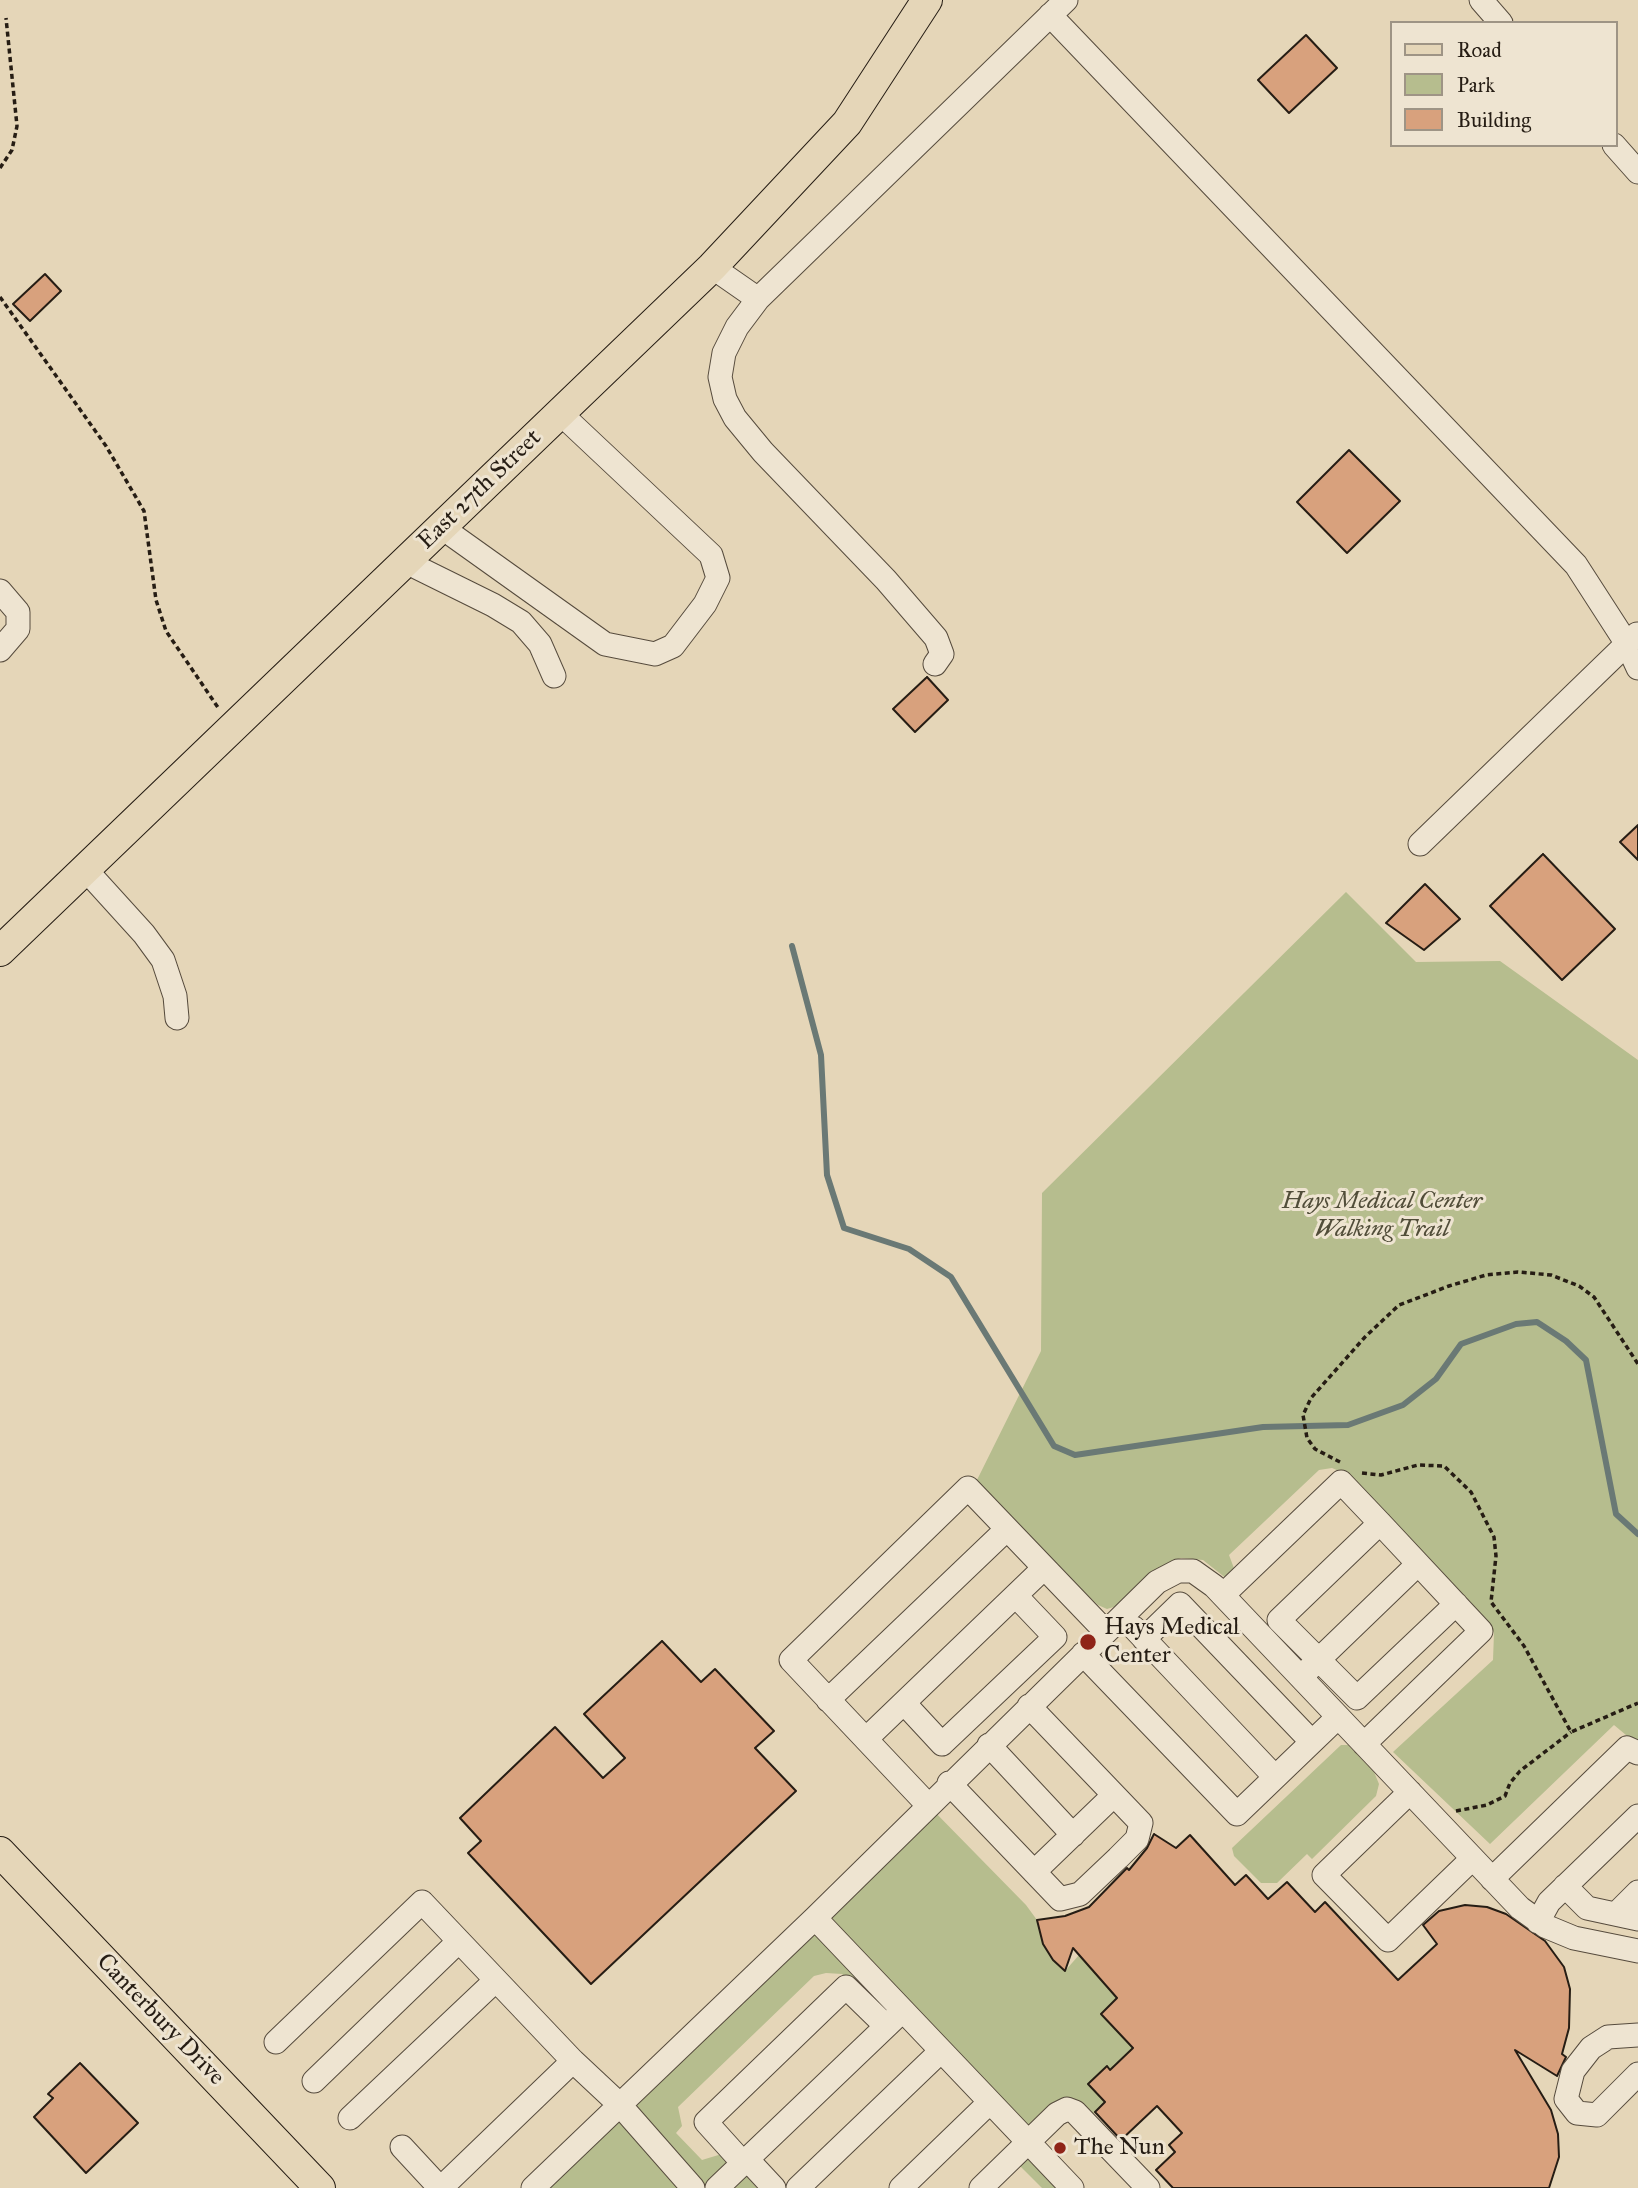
<!DOCTYPE html>
<html>
<head>
<meta charset="utf-8">
<style>
  body { margin:0 }
  #map { position:relative; width:1638px; height:2188px; overflow:hidden; background:#e5d6b8; font-family:"IM FELL Great Primer",serif }
  canvas { display:block }
  .legend { position:absolute; left:1390px; top:21px; width:228px; height:126px; box-sizing:border-box; background:#eee4d1; border:2px solid #9e9485; margin:0; padding:9px 12px; list-style:none; font-size:21px; color:#261d14 }
  .legend li { display:flex; align-items:center; gap:14px; height:35px }
  .legend b { width:35px; border:2px solid #9e9485 }
</style>
</head>
<body>
<div id="map">
<canvas width="1638" height="2188"></canvas>
<ul class="legend">
<li><b style="height:9px;background:#e5d6b8"></b>Road</li>
<li><b style="height:19px;background:#b6bd8e"></b>Park</li>
<li><b style="height:19px;background:#d8a17d"></b>Building</li>
</ul>
</div>
<script>
const g = document.querySelector('canvas').getContext('2d');
g.lineJoin = 'round';
function fillPath(path, color) { g.fillStyle = color; g.fill(path, 'evenodd'); }
const shape = rows => new Path2D(rows.map(r => 'M' + r).join(''));
function stroke(path, color, width, dash) { g.strokeStyle = color; g.lineWidth = width; g.lineCap = dash ? 'butt' : 'round'; g.setLineDash(dash || []); g.stroke(path); }
function label(font, color, halo, rows, align = 'center') {
  g.font = font + ' "IM FELL Great Primer",serif'; g.lineWidth = 6; g.setLineDash([]); g.textBaseline = 'middle'; g.strokeStyle = halo; g.fillStyle = color; for (const [text, x, y, turn = 0] of rows) {
    g.save(); g.translate(x, y); g.rotate((+turn || 0) * Math.PI / 180); g.textAlign = isNaN(turn) ? turn : align; if (halo) g.strokeText(text, 0, 0); g.fillText(text, 0, 0); g.restore();
  }
}
const green = shape([
  [1346,892,1416,962,1500,961,1638,1060,1638,1745,1614,1725,1490,1844,1393,1752,1493,1660,1494,1633,1490,1625,1346,1474,1332,1468,1319,1470,1229,1555,1235,1571,1227,1579,1203,1560,1181,1558,1160,1568,1117,1606,1107,1609,1098,1605,1060,1570,976,1482,1041,1351,1042,1193],
  [1341,1745,1348,1745,1374,1772,1379,1784,1376,1796,1312,1859,1307,1854,1277,1883,1261,1883,1234,1856,1232,1848],
  [927,1804,1026,1905,1037,1920,1043,1944,1053,1960,1065,1971,1079,1955,1117,1998,1101,2014,1117,2031,1157,2025,1110,2070,1107,2067,1089,2084,1105,2102,1085,2123,1075,2112,1028,2142,1072,2188,1042,2188,1012,2158,1028,2142,903,2010,889,2024,842,1974,826,1973,814,1976,678,2107,682,2126,676,2133,702,2160,725,2153,757,2188,533,2188]
]);
const stream = shape([
  [792,946,821,1055,827,1175,844,1228,909,1249,951,1277,1054,1446,1075,1455,1263,1427,1348,1425,1403,1405,1436,1379,1461,1344,1516,1324,1537,1322,1566,1341,1586,1360,1616,1514,1638,1534]
]);
const building = shape([
  [1306,35,1337,68,1289,113,1258,80,1306,35],
  [45,274,61,291,30,321,13,304,45,274],
  [1349,450,1400,501,1347,553,1297,502,1349,450],
  [927,677,948,700,915,732,893,709,927,677],
  [1638,825,1638,860,1620,842,1638,825],
  [1543,854,1615,929,1562,980,1490,906,1543,854],
  [1425,884,1460,919,1424,950,1386,923,1425,884],
  [662,1641,701,1682,715,1669,774,1731,755,1748,796,1791,591,1984,468,1853,481,1841,460,1818,555,1727,603,1778,625,1758,584,1714,662,1641],
  [1154,1834,1176,1848,1190,1835,1235,1885,1246,1875,1268,1899,1287,1882,1315,1912,1325,1902,1398,1980,1437,1944,1423,1925,1439,1911,1465,1905,1487,1907,1506,1914,1545,1941,1564,1967,1570,1989,1569,2028,1562,2054,1566,2057,1557,2076,1515,2050,1551,2110,1558,2134,1559,2157,1549,2188,1173,2188,1156,2170,1175,2152,1169,2145,1182,2133,1157,2106,1121,2140,1095,2112,1105,2102,1088,2084,1107,2066,1110,2070,1133,2048,1101,2014,1117,1998,1073,1948,1065,1971,1053,1960,1043,1944,1037,1920,1065,1916,1089,1907,1127,1868,1129,1870,1147,1848,1154,1834],
  [80,2063,138,2123,86,2173,34,2117,53,2098,48,2094,80,2063]
]);
const path = shape([
  [0,168,12,150,17,126,6,18],
  [0,297,106,446,144,511,156,600,166,631,219,709],
  [1340,1462,1315,1449,1307,1438,1303,1415,1311,1398,1365,1337,1399,1305,1449,1286,1486,1275,1518,1272,1551,1275,1579,1286,1594,1297,1638,1364],
  [1362,1473,1381,1475,1418,1465,1444,1466,1471,1492,1494,1537,1496,1556,1491,1602,1524,1646,1571,1732,1638,1703],
  [1456,1811,1487,1805,1505,1796,1510,1783,1520,1771,1571,1732]
]);
const minor = shape([
  [1481,0,1501,23],
  [1050,15,1576,565,1627,644,1638,668],
  [1614,145,1638,172],
  [712,267,758,299],
  [441,527,605,644,655,654,673,646,705,604,718,578,711,555,560,413],
  [406,562,493,605,521,622,540,644,554,676],
  [0,591,18,612,18,629,0,650],
  [935,664,942,654,936,638,886,580,763,452,735,418,725,399,720,377,724,353,737,327,758,299,1066,0],
  [1420,844,1637,634],
  [85,869,144,934,163,960,175,996,177,1018],
  [1380,1523,1279,1620,1357,1698,1456,1604],
  [1223,1595,1341,1482,1380,1523,1481,1631,1364,1744],
  [1134,1628,1275,1777],
  [1144,1639,1180,1604,1312,1742],
  [1083,1654,1237,1814,1338,1717],
  [1308,1670,1418,1564],
  [828,1700,1007,1529],
  [904,1703,942,1744,1055,1637,1016,1596],
  [866,1739,1044,1568],
  [989,1745,1073,1835],
  [949,1783,1060,1899,1080,1894,1118,1858,1137,1839,1141,1823,1029,1706],
  [1410,1792,1324,1875,1388,1940,1472,1859],
  [927,1804,791,1660,968,1488,1106,1632],
  [1034,1872,1114,1795],
  [1492,1879,1627,1748,1638,1753],
  [1565,1886,1587,1908,1638,1919],
  [1616,1914,1638,1892],
  [815,1918,1072,2188],
  [1538,1922,1549,1902,1638,1816],
  [1638,2035,1608,2037,1591,2048,1573,2071,1566,2099,1577,2113,1597,2115,1638,2074],
  [276,2042,422,1902,573,2061,620,2105,693,2188],
  [314,2081,459,1941],
  [350,2118,496,1980],
  [402,2147,440,2188],
  [747,2159,774,2188],
  [743,2163,706,2122,846,1987,886,2026],
  [441,2188,573,2061],
  [533,2188,815,1918,1157,1582,1178,1571,1193,1571,1214,1586,1520,1908,1545,1926,1574,1938,1638,1951],
  [717,2188,897,2016],
  [798,2188,941,2051],
  [901,2188,990,2102],
  [981,2188,1057,2114,1067,2109,1075,2112,1148,2188]
]);
const major = shape([
  [0,951,712,267,847,123,927,0],
  [0,1852,320,2188]
]);
const markers = [
  [1088,1642,9,"#8f2418"],
  [1060,2148,7,"#8f2418"]
];
const streetNames = [
  ["East 27th Street",480,490,-44],
  ["Canterbury Drive",160,2020,46]
];
const parkNames = [
  ["Hays Medical Center",1382,1202],
  ["Walking Trail",1382,1230]
];
const poiNames = [
  ["Hays Medical",1104,1628],
  ["Center",1104,1656],
  ["The Nun",1074,2148]
];
fillPath(green, '#b6bd8e');
stroke(stream, '#6a7975', 6);
fillPath(building, '#d8a17d');
stroke(building, '#261d14', 2);
stroke(minor, '#564b3d', 25);
stroke(major, '#261d14', 32);
stroke(path, '#261d14', 3.5, [5, 3.5]);
stroke(minor, '#eee4d1', 23);
stroke(major, '#e5d6b8', 30);
for (const [x, y, r, color] of markers) { const dot = new Path2D(); dot.arc(x, y, r, 0, 2 * Math.PI); g.fillStyle = color; g.fill(dot); stroke(dot, '#eee4d1', 2.5); }
label('24px', '#261d14', '#eee4d1', streetNames);
label('italic 24px', '#514d39', '#eee4d1', parkNames);
label('24px', '#261d14', '#eee4d1', poiNames, 'left');
</script>
</body>
</html>
